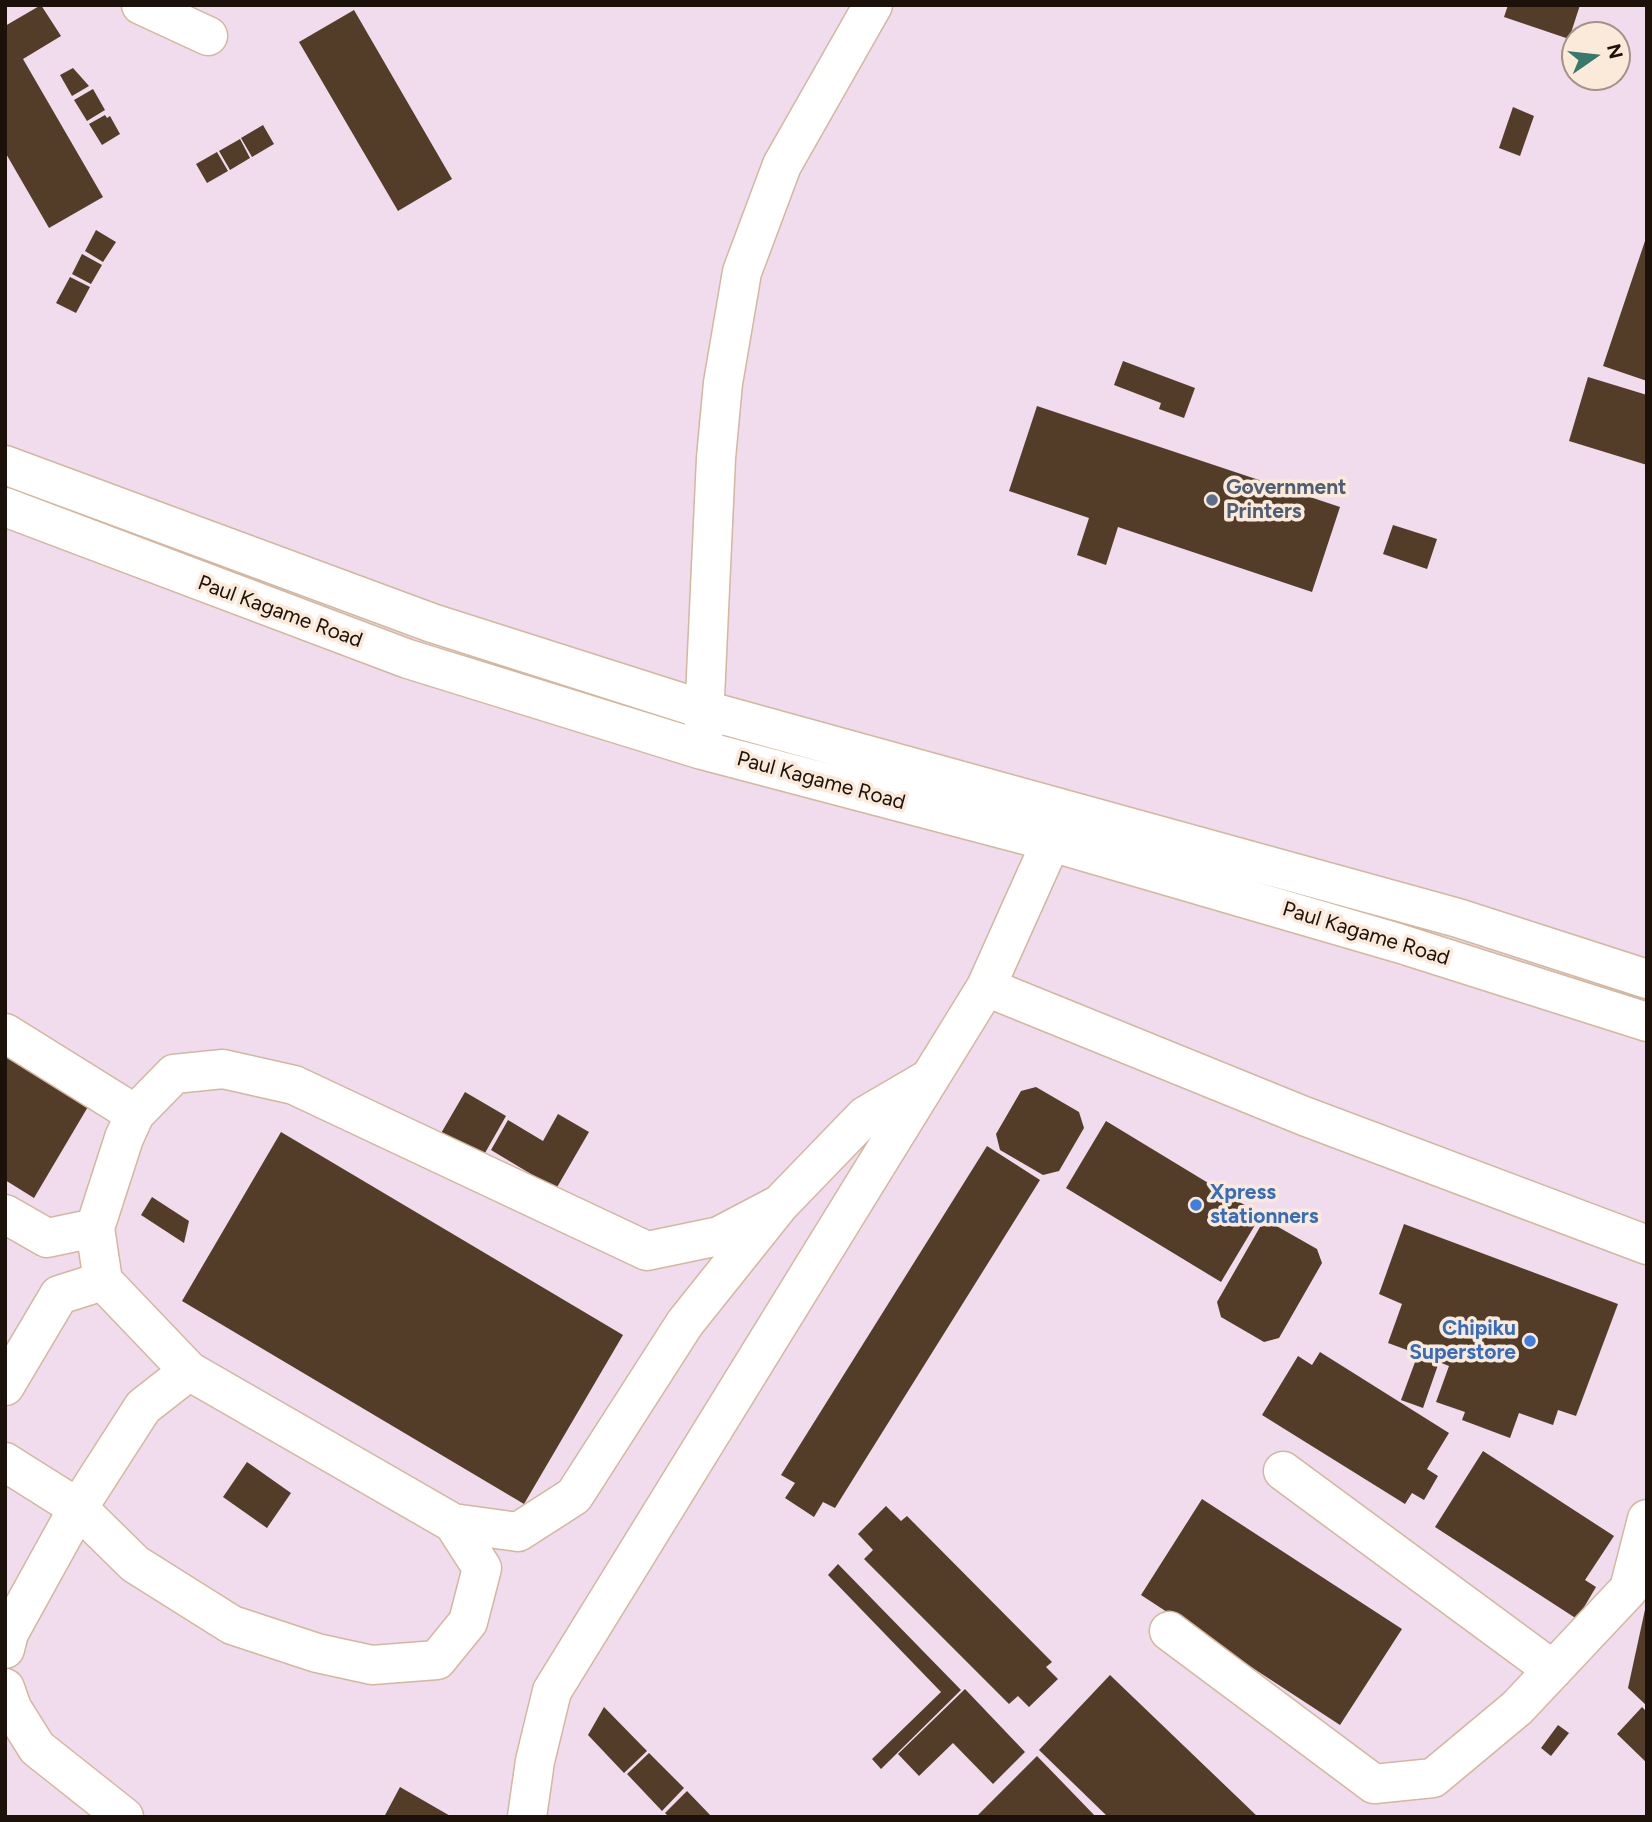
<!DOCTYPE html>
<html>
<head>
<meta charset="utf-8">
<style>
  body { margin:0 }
  #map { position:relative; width:1652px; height:1822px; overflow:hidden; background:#fbe9da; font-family:Figtree,sans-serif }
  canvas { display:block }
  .frame { position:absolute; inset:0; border:7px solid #1c1209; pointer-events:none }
  .north { position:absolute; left:1561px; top:21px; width:70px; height:70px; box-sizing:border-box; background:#fbe9da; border:2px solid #a29386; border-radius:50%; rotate:76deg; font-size:19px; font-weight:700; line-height:28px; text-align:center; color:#1c1209 }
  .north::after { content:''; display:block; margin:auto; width:24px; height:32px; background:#37796b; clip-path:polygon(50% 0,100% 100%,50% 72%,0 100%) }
</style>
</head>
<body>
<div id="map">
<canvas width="1652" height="1822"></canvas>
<div class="frame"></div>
<div class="north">N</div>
</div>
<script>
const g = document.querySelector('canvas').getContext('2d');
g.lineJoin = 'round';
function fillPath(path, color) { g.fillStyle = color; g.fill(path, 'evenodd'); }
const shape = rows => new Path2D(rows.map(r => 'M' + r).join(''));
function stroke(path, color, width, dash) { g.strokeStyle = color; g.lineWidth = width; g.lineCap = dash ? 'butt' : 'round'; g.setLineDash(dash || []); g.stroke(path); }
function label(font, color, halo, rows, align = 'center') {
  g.font = font + ' Figtree,sans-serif'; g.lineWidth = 7; g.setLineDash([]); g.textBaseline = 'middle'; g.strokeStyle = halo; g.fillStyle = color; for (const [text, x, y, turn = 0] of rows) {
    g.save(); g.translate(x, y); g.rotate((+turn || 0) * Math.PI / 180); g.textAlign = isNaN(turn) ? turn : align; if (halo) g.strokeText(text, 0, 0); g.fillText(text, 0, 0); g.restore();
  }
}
const commercial = shape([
  [5,5,1647,5,1647,1817,5,1817],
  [1575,35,1617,35,1617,77,1575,77]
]);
const building = shape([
  [41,5,61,36,23,59,103,197,49,228,5,152,5,26],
  [1508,5,1580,5,1569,39,1504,17],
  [354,10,452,179,398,211,299,42],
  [73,68,89,86,72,96,60,75],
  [93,89,105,110,87,121,74,100],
  [1513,107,1534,116,1520,156,1499,148],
  [105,115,107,118,110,116,120,134,102,145,89,124],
  [263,125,274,144,252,157,241,138],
  [240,139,250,158,230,170,219,151],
  [217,152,228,171,207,183,196,164],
  [96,230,116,242,103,262,85,251],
  [1646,238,1647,238,1647,381,1603,366],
  [82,254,102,265,91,284,72,274],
  [70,277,90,287,76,313,56,303],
  [1123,361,1195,388,1184,418,1159,409,1161,403,1114,385],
  [1588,377,1647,395,1647,465,1569,441],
  [1037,406,1340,507,1312,592,1118,527,1106,565,1077,555,1089,518,1009,491],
  [1393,525,1437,539,1427,569,1383,554],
  [5,1055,89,1105,34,1198,5,1180],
  [1036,1087,1079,1112,1084,1128,1059,1171,1043,1175,1000,1150,996,1134,1021,1091],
  [465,1092,506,1116,481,1160,440,1135],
  [558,1114,589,1132,556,1189,491,1150,508,1120,543,1141],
  [1106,1121,1261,1215,1221,1282,1066,1188],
  [281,1132,623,1335,524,1504,182,1301],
  [987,1146,1040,1180,835,1508,823,1502,814,1517,785,1498,795,1483,781,1475],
  [152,1197,189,1221,184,1243,141,1215],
  [1273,1224,1317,1249,1322,1263,1279,1338,1264,1342,1221,1317,1217,1302,1260,1227],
  [1404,1224,1618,1304,1576,1416,1558,1410,1553,1425,1519,1413,1510,1438,1462,1420,1465,1412,1436,1402,1449,1366,1439,1362,1423,1408,1401,1400,1418,1354,1388,1343,1402,1304,1379,1294],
  [1320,1352,1449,1433,1427,1469,1438,1476,1424,1500,1412,1493,1405,1504,1262,1415,1298,1356,1312,1365],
  [1483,1451,1614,1536,1585,1580,1596,1587,1577,1619,1435,1527],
  [247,1462,291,1493,267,1528,223,1497],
  [1202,1499,1402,1629,1340,1725,1141,1595],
  [886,1506,901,1521,907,1516,1052,1662,1046,1667,1058,1679,1029,1707,1018,1696,1009,1704,864,1559,873,1550,858,1534],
  [838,1564,961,1690,881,1769,872,1759,941,1692,828,1575],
  [1646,1605,1647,1605,1647,1706,1628,1688],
  [1110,1675,1258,1817,1108,1817,1039,1750],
  [965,1689,1025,1752,993,1784,953,1743,919,1776,898,1754],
  [604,1707,647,1751,624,1773,588,1735],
  [1642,1707,1647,1712,1647,1763,1617,1734],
  [1558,1725,1569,1733,1551,1756,1541,1748],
  [649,1753,684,1788,662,1811,627,1774],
  [1037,1756,1096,1817,976,1817],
  [400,1787,452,1817,384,1817],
  [687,1791,712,1817,669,1817,665,1813]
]);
const minor = shape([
  [141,5,208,36],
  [703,741,716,458,723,383,742,272,782,165,873,5],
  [986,987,1304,1116,1647,1245],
  [5,1033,135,1114],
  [780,1204,685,1323,574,1496,518,1532,453,1523,189,1371,103,1281,95,1228,124,1138,135,1114,174,1074,223,1069,294,1085,647,1251,719,1236,780,1204,865,1116,930,1078],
  [5,1214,47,1238,95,1228],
  [5,1386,59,1295,103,1281],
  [5,1462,78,1508,135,1564,232,1625,317,1653,372,1665,437,1660,468,1622,482,1568,453,1523],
  [1283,1471,1553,1670],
  [1169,1631,1374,1784,1433,1778,1517,1708,1629,1589,1647,1519],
  [5,1649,9,1633,78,1508,143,1407,189,1371],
  [5,1688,12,1708,37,1748,124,1817],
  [527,1817,535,1761,552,1691,986,987,1051,842,1061,812]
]);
const major = shape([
  [5,465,432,623,705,710,1458,918,1647,979],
  [5,507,408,659,702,750,1051,842,1398,943,1647,1022]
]);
const markers = [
  [1212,500,7,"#5c6f8a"],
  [1196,1205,7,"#3f7fe0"],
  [1530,1341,7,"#3f7fe0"]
];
const serviceNames = [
  ["Government",1226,488],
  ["Printers",1226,512]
];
const streetNames = [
  ["Paul Kagame Road",280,612,20],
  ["Paul Kagame Road",821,781,15],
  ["Paul Kagame Road",1366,934,17]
];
const shopNames = [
  ["Xpress",1210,1193],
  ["stationners",1210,1217],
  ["Chipiku",1516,1329,"right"],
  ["Superstore",1516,1353,"right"]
];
fillPath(commercial, '#f0dcec');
fillPath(building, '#543d28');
stroke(minor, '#d3b79e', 41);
stroke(major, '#d3b79e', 41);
stroke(minor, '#fff', 38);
stroke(major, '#fff', 38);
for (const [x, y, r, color] of markers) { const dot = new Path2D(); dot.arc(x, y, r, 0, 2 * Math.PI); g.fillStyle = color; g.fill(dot); stroke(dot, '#fbe9da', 2.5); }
label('bold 21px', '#4e5e75', '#fbe9da', serviceNames, 'left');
label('21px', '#1c1209', '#fbe9da', streetNames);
label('bold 21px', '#366cbe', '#fbe9da', shopNames, 'left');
</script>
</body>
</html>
